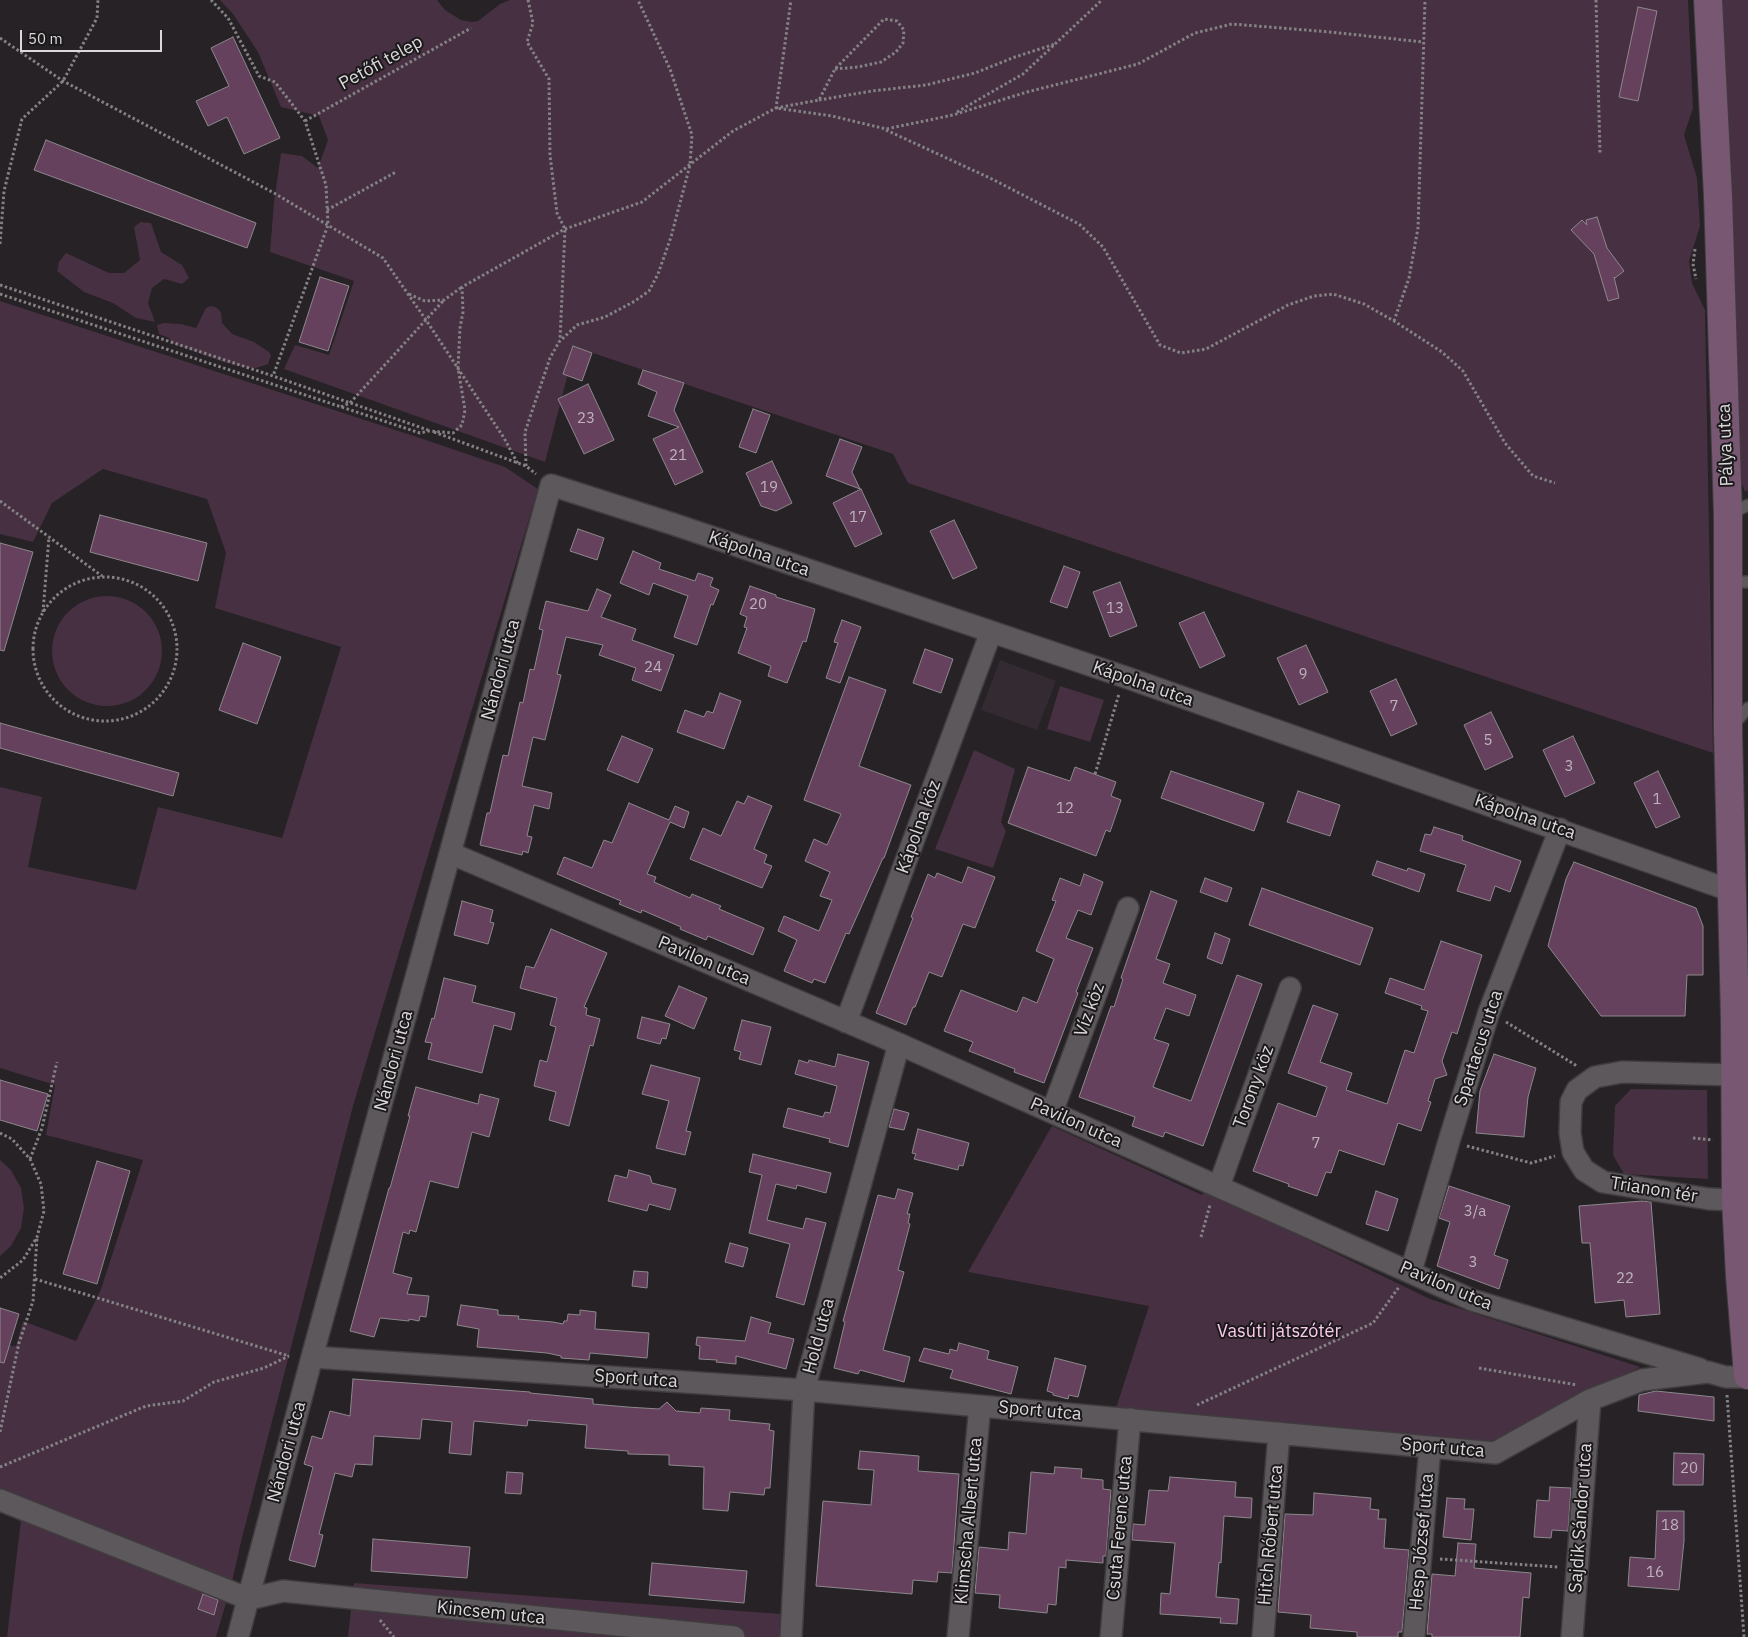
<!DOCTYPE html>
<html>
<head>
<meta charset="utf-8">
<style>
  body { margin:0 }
  #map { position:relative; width:1748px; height:1637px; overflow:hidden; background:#262225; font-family:"IBM Plex Sans",sans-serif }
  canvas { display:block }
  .scale { position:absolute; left:20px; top:30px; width:142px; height:22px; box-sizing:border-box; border:2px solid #dbd9db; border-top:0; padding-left:6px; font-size:15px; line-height:18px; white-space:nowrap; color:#dbd9db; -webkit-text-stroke:4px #1c191b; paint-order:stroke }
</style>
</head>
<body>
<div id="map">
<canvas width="1748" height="1637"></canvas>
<div class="scale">50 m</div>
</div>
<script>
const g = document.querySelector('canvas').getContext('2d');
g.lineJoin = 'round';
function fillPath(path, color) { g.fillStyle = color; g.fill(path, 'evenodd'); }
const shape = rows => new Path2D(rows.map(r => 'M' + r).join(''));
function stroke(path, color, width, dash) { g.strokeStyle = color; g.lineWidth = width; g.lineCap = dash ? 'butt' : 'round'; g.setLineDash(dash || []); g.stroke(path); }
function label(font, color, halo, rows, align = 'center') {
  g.font = font + ' "IBM Plex Sans",sans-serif'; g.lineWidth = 4; g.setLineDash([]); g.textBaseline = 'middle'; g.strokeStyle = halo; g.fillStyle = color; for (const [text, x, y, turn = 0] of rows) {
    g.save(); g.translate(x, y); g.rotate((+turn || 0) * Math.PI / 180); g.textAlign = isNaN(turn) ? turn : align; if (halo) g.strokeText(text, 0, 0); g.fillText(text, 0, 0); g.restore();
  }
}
const built = shape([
  [1000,660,1056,681,1037,730,981,710]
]);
const green = shape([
  [220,0,437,0,445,10,461,20,472,22,478,21,500,4,510,0,1688,0,1693,108,1684,135,1697,178,1700,226,1689,261,1692,283,1705,310,1713,753,908,483,893,454,575,347,545,462,284,369,295,345,329,355,354,281,270,252,274,202,281,153,302,156,318,168,328,140,319,116,281,107,258,52,233,14],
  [1719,0,1748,0,1748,490,1745,492,1738,473],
  [141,222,151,223,161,252,182,265,189,278,182,284,164,279,152,288,148,303,155,322,136,318,113,303,84,292,57,271,59,262,66,253,109,273,124,273,140,260,134,227],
  [0,301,426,440,505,467,538,489,353,1106,241,1542,231,1586,216,1637,7,1637,23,1503,0,1493,0,1345,16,1346,23,1321,76,1341,101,1289,143,1160,46,1135,55,1085,0,1068,0,787,42,797,28,867,136,890,158,807,282,838,341,647,215,608,226,553,207,499,103,469,52,503,33,542,0,534],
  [210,306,216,307,221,312,222,323,232,334,254,342,269,352,271,356,268,364,256,368,248,368,223,362,179,346,172,343,169,338,159,334,157,325,164,323,181,324,196,328,206,308],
  '52 651a55 55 0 1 1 110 0a55 55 0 1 1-110 0Z',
  [1060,686,1104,700,1090,742,1047,729],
  [974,750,1015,769,1001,822,1006,831,993,868,935,849],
  [1631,1089,1707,1090,1708,1179,1624,1174,1613,1155,1615,1106],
  [1052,1126,1202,1195,1205,1190,1430,1299,1640,1367,1493,1443,1115,1411,1149,1306,968,1272],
  [0,1160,11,1170,21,1188,24,1208,21,1228,11,1246,0,1256],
  [354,1583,781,1614,781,1637,348,1637]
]);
const building = shape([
  [1638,7,1657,11,1638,101,1619,97,1638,7],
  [233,37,280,138,244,154,227,117,208,126,196,101,229,86,211,48,233,37],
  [46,140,256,223,247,248,34,170,46,140],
  [1597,217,1607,248,1624,271,1615,278,1614,277,1619,298,1608,301,1594,254,1571,230,1582,220,1587,225,1586,220,1597,217],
  [320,277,349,286,328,351,299,342,320,277],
  [573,346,592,353,582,381,563,374,573,346],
  [643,370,684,383,674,410,703,472,675,485,653,439,679,427,648,416,657,392,638,384,643,370],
  [588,384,614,440,584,454,558,399,588,384],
  [753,409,770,415,756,453,739,447,753,409],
  [840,439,862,447,852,472,860,489,826,476,840,439],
  [772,461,792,503,776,511,761,506,746,473,772,461],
  [861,489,882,534,855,547,833,503,861,489],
  [100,515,207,543,198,581,90,552,100,515],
  [954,520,977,568,953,579,930,531,954,520],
  [578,529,604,538,597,560,570,551,578,529],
  [0,543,33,552,4,651,0,650,0,543],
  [633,551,661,563,659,569,695,581,698,573,713,578,710,586,719,590,713,605,711,604,697,645,674,637,688,596,653,583,649,595,620,583,633,551],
  [1064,566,1080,572,1067,608,1050,602,1064,566],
  [1120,582,1137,626,1110,637,1093,592,1120,582],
  [750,586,776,595,776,597,815,609,806,642,803,641,787,683,768,676,771,666,738,653,747,628,744,627,747,617,740,614,750,586],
  [597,589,611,595,601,617,636,629,632,640,674,655,661,691,632,680,636,668,599,655,603,645,566,637,557,674,561,675,545,740,533,737,522,786,552,793,549,809,534,805,527,836,532,837,528,853,523,851,522,855,480,845,487,813,490,813,503,755,508,756,520,702,523,703,530,669,534,670,543,630,539,629,546,601,588,611,597,589],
  [1204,612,1225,656,1200,668,1179,623,1204,612],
  [842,620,861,627,840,683,826,678,838,643,834,642,842,620],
  [243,643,281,657,257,724,219,710,243,643],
  [1306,645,1328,692,1299,705,1277,658,1306,645],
  [925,649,953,659,941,693,913,683,925,649],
  [849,677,886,690,859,766,911,785,884,858,883,858,849,934,846,933,825,983,814,979,812,983,784,971,797,940,778,931,784,916,819,931,832,900,820,896,830,872,805,861,814,839,827,845,841,814,804,800,849,677],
  [1396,679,1417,724,1391,736,1370,691,1396,679],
  [720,693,741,701,724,749,677,732,685,710,704,717,707,711,713,713,720,693],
  [1491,712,1513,757,1485,770,1464,725,1491,712],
  [0,723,179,773,173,796,0,748,0,723],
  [622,736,653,749,638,783,607,770,622,736],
  [1573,736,1595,783,1565,797,1543,750,1573,736],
  [1028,767,1070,781,1075,767,1116,782,1111,796,1121,800,1110,832,1106,830,1096,856,1008,823,1028,767],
  [1171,771,1264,803,1254,831,1161,798,1171,771],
  [1658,771,1680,817,1656,828,1634,783,1658,771],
  [1298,791,1340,805,1330,836,1287,822,1298,791],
  [748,796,772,806,754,849,767,855,764,863,772,866,762,888,690,859,703,828,721,836,737,801,744,804,748,796],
  [629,803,669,820,675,806,689,812,684,828,670,822,647,874,656,877,654,882,690,898,692,894,721,906,719,909,764,928,753,955,708,936,706,940,680,929,681,927,642,910,641,913,619,904,621,901,557,874,564,857,592,868,604,840,612,843,629,803],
  [1434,827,1463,836,1462,840,1521,861,1510,892,1495,886,1490,901,1457,891,1466,865,1420,851,1425,834,1431,835,1434,827],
  [1377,861,1407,871,1408,868,1425,874,1419,892,1372,875,1377,861],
  [1574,862,1696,908,1703,926,1703,975,1687,975,1685,1016,1601,1016,1548,946,1566,879,1574,862],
  [968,867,995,877,975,928,963,924,942,977,929,972,915,1007,913,1007,906,1025,876,1013,913,918,911,917,928,874,935,878,937,873,962,883,968,867],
  [1084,874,1103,882,1091,915,1078,910,1066,938,1093,948,1076,992,1078,993,1044,1083,1014,1072,1015,1069,969,1051,973,1042,944,1031,961,990,1017,1012,1023,997,1037,1003,1054,959,1036,951,1056,901,1052,900,1060,878,1080,886,1084,874],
  [1205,878,1232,888,1227,902,1200,892,1205,878],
  [1262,888,1373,928,1360,965,1249,925,1262,888],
  [1151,891,1177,901,1156,959,1170,964,1163,983,1196,995,1189,1016,1166,1008,1154,1039,1169,1044,1153,1087,1191,1101,1237,975,1262,984,1203,1146,1165,1132,1163,1137,1132,1126,1135,1117,1079,1097,1111,1006,1114,1007,1123,979,1121,978,1151,891],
  [462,901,493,910,490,922,494,923,488,944,454,935,462,901],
  [551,929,607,953,584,1007,587,1008,586,1015,600,1019,593,1046,590,1045,569,1126,549,1120,556,1092,534,1086,540,1060,547,1062,556,1027,550,1025,557,998,520,988,526,966,534,968,551,929],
  [1215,933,1230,939,1222,964,1207,958,1215,933],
  [1441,941,1482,955,1457,1034,1452,1032,1442,1061,1447,1075,1435,1079,1428,1101,1431,1102,1421,1131,1398,1123,1384,1165,1339,1150,1331,1173,1326,1172,1317,1196,1288,1186,1289,1184,1253,1171,1278,1103,1316,1117,1327,1087,1288,1073,1313,1005,1338,1014,1320,1062,1352,1073,1346,1090,1387,1104,1405,1050,1414,1053,1428,1011,1421,1009,1422,1006,1385,993,1390,978,1424,990,1441,941],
  [444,978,476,986,472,1002,515,1013,511,1030,494,1025,482,1073,428,1059,432,1043,425,1042,432,1018,434,1019,444,978],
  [679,986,707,998,694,1029,665,1016,679,986],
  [642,1017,670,1024,666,1039,662,1038,660,1044,637,1038,642,1017],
  [742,1020,771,1027,761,1065,739,1059,741,1052,734,1050,742,1020],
  [838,1054,869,1062,848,1147,829,1142,830,1139,783,1127,788,1108,823,1117,825,1112,830,1113,837,1086,795,1074,799,1060,808,1063,809,1060,835,1067,838,1054],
  [1494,1054,1536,1068,1528,1097,1524,1137,1476,1133,1480,1091,1494,1054],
  [651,1065,700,1078,686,1131,691,1132,685,1155,656,1148,669,1101,642,1094,651,1065],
  [0,1080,48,1094,37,1131,0,1120,0,1080],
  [416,1087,478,1104,480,1094,499,1099,489,1137,472,1132,458,1188,430,1181,416,1232,410,1230,409,1234,403,1232,393,1273,412,1278,407,1294,429,1296,426,1317,420,1316,419,1321,409,1319,409,1321,380,1318,374,1337,350,1331,389,1188,390,1188,410,1116,408,1116,416,1087],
  [894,1109,909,1113,904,1130,889,1127,894,1109],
  [918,1129,969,1143,963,1166,959,1165,958,1170,914,1159,916,1154,912,1153,918,1129],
  [753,1154,831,1173,826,1193,797,1185,796,1189,776,1184,767,1220,803,1229,806,1218,826,1223,804,1305,776,1297,790,1244,749,1233,762,1175,749,1172,753,1154],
  [97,1161,130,1171,97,1284,63,1274,97,1161],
  [629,1170,650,1176,652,1183,676,1189,670,1210,649,1204,647,1211,608,1201,615,1175,627,1178,629,1170],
  [1449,1186,1510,1206,1494,1255,1508,1260,1499,1289,1437,1266,1450,1222,1439,1218,1449,1186],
  [898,1189,913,1193,907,1214,910,1214,908,1223,910,1224,898,1270,904,1272,883,1350,910,1357,904,1382,860,1370,858,1374,834,1368,845,1322,843,1321,878,1195,895,1199,898,1189],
  [1376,1191,1398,1199,1388,1231,1366,1224,1376,1191],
  [1642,1201,1651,1202,1660,1314,1626,1317,1624,1300,1595,1303,1590,1243,1582,1243,1579,1206,1642,1201],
  [730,1243,748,1248,743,1267,725,1262,730,1243],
  [634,1271,648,1272,647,1288,632,1286,634,1271],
  [461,1305,498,1310,498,1315,519,1316,518,1319,553,1322,563,1324,564,1321,567,1321,568,1314,580,1315,580,1310,596,1312,595,1329,649,1333,647,1358,590,1353,589,1360,561,1358,561,1356,547,1353,477,1347,479,1329,457,1325,461,1305],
  [0,1308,19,1314,4,1363,0,1362,0,1308],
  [751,1317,771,1323,768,1333,794,1339,786,1369,736,1356,736,1364,716,1362,717,1360,699,1359,700,1346,696,1345,697,1337,745,1341,751,1317],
  [959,1343,989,1351,987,1359,1018,1367,1011,1394,950,1378,953,1370,919,1361,924,1348,949,1354,950,1349,957,1351,959,1343],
  [1055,1358,1086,1366,1078,1397,1069,1395,1068,1399,1053,1395,1053,1393,1047,1391,1055,1358],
  [353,1379,530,1392,530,1393,593,1399,593,1404,627,1407,659,1409,667,1402,676,1411,700,1413,701,1408,730,1410,729,1420,770,1424,769,1430,774,1431,770,1488,765,1488,764,1495,730,1492,728,1511,703,1509,704,1467,669,1465,669,1455,628,1454,628,1451,585,1448,587,1425,528,1420,527,1426,474,1421,471,1455,449,1453,452,1422,422,1419,420,1439,374,1436,372,1465,355,1464,352,1477,335,1473,319,1534,323,1535,315,1567,289,1560,313,1467,304,1464,312,1436,322,1439,330,1411,350,1416,353,1379],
  [1656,1391,1714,1397,1714,1421,1638,1411,1639,1395,1656,1391],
  [860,1451,919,1456,918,1471,959,1474,952,1573,938,1572,937,1582,913,1580,912,1594,816,1586,823,1501,871,1505,874,1470,858,1469,860,1451],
  [1674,1453,1704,1454,1703,1485,1673,1485,1674,1453],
  [1055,1467,1082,1469,1081,1478,1103,1480,1103,1489,1111,1490,1106,1556,1103,1556,1103,1563,1066,1560,1066,1568,1059,1567,1056,1605,1048,1604,1047,1613,999,1608,1000,1595,975,1593,979,1547,1008,1550,1009,1532,1026,1534,1031,1472,1054,1474,1055,1467],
  [507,1472,523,1473,521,1494,505,1493,507,1472],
  [1170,1477,1236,1482,1235,1497,1252,1498,1251,1518,1224,1516,1221,1563,1219,1562,1216,1597,1239,1599,1237,1624,1220,1623,1221,1618,1160,1614,1161,1593,1170,1594,1175,1543,1132,1540,1133,1524,1145,1525,1149,1490,1168,1491,1170,1477],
  [1550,1487,1571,1488,1568,1531,1552,1530,1551,1538,1534,1537,1537,1500,1549,1501,1550,1487],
  [1314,1493,1371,1498,1370,1509,1379,1510,1378,1519,1386,1519,1384,1548,1409,1550,1402,1632,1398,1632,1398,1637,1357,1637,1357,1632,1310,1628,1311,1615,1278,1612,1285,1514,1313,1515,1314,1493],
  [1447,1498,1465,1499,1464,1509,1474,1509,1471,1540,1443,1537,1447,1498],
  [1657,1511,1684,1511,1684,1541,1679,1590,1628,1586,1630,1557,1655,1559,1657,1511],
  [373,1539,470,1547,467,1578,371,1571,373,1539],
  [1458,1543,1476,1544,1474,1568,1531,1573,1529,1598,1523,1597,1520,1637,1432,1637,1432,1634,1427,1634,1432,1574,1455,1576,1458,1543],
  [652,1563,747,1571,744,1603,649,1595,652,1563],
  [203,1594,218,1600,214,1615,198,1609,203,1594]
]);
const path = shape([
  [211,0,228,18,259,76,275,82,305,121,326,185,328,225,273,376],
  [528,0,533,23,527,42,549,79,550,155,557,213,565,229,560,340],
  [1596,0,1600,153],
  [0,38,63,81,274,193,383,258,426,320,504,438,518,464],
  [835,69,858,67,881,62,896,52,903,43,904,30,897,21,884,19,835,69,819,100,776,108,832,116,886,129,953,115,1027,92,1138,64,1195,33,1232,24,1330,32,1423,42],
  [819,100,872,91,926,85,975,73,1015,57,1055,44],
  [957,112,1023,74,1102,0],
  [305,121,471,28],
  [886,130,992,179,1079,224,1103,247,1160,345,1181,353,1206,349,1288,305,1314,296,1333,294,1364,304,1394,321,1442,352,1463,371,1505,443,1533,476,1555,483],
  [327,210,396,172],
  [0,244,4,191,22,119,63,81,97,18,98,0],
  [1695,249,1693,264,1696,279],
  [0,285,273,376,428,430],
  [0,294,420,433,429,431,453,433,462,425,465,410,458,368,460,328,463,312,462,287,565,229,642,202,733,131,776,108,791,0],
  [409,294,425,301,444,300,462,287],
  [1394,321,1409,278,1418,228,1425,0],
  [341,407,350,403,444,300],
  [434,432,526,466,536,474],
  [526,466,525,432,550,358,559,342,577,325,605,317,635,301,649,291,658,274,671,237,690,165,692,135,670,69,638,0],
  [0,501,102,576],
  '33 649a72 72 0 1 1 144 0a72 72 0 1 1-144 0Z',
  [43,612,49,537],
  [1095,774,1119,694],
  [1506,1022,1577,1066],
  [0,1133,12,1139,30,1159,41,1184,44,1211,37,1237,23,1260,0,1278],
  [1693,1138,1713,1140],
  [1467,1146,1531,1163,1555,1156],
  [30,1159,42,1128,57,1062],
  [1201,1237,1210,1205],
  [35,1279,289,1356],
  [1479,1368,1577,1385],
  [1727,1395,1744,1637],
  [1197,1405,1373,1323,1399,1287],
  [0,1432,19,1343,33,1301,37,1237],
  [0,1467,146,1406,183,1401,214,1382,264,1368,289,1356],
  [1440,1559,1558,1567],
  [380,1620,394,1637]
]);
const lane = shape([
  [1728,515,1748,505],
  [1729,582,1748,582],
  [1732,726,1748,708]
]);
const street = shape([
  [450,853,899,1044,1472,1300,1700,1369],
  [846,1022,991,632],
  [1735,1075,1622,1072,1595,1077,1577,1090,1571,1102,1570,1133,1573,1152,1584,1170,1603,1182,1709,1199,1736,1200],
  [1052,1112,1128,908],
  [1219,1186,1290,988],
  [1411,1271,1449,1141,1489,1012,1560,829],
  [312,1357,804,1390,1495,1453,1590,1400,1642,1380,1708,1372,1726,1377,1748,1377],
  [0,1500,249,1599,283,1591,734,1637],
  [238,1637,312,1357,551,485,673,524,1125,677,1732,891],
  [791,1637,804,1390,899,1044],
  [958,1637,980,1406],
  [1111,1637,1130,1419],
  [1263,1637,1279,1433],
  [1414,1637,1430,1447],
  [1572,1637,1590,1400]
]);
const secondary = shape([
  [1708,0,1718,196,1728,515,1728,731,1735,1019,1736,1200,1740,1276,1748,1375]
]);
const numberNames = [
  ["23",586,419],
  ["21",678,456],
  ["19",769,488],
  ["17",858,518],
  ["20",758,605],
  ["13",1115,609],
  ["24",653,668],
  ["9",1303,675],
  ["7",1394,707],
  ["5",1488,741],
  ["3",1569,767],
  ["1",1657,800],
  ["12",1065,809],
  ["7",1316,1144],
  ["3/a",1475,1212],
  ["3",1473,1263],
  ["22",1625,1279],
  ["20",1689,1469],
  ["18",1670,1526],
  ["16",1655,1573]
];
const streetNames = [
  ["Petőfi telep",381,63,-29],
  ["Pálya utca",1726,445,-92],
  ["Kápolna utca",759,554,19],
  ["Nándori utca",501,670,-75],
  ["Kápolna utca",1143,684,19],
  ["Kápolna utca",1525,817,19],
  ["Kápolna köz",919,827,-70],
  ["Pavilon utca",704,961,23],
  ["Víz köz",1090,1010,-70],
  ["Spartacus utca",1479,1048,-72],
  ["Nándori utca",394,1061,-75],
  ["Torony köz",1254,1087,-70],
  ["Pavilon utca",1076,1123,24],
  ["Trianon tér",1654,1190,9],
  ["Pavilon utca",1446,1286,23],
  ["Hold utca",819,1336,-75],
  ["Sport utca",636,1379,4],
  ["Sport utca",1040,1411,5],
  ["Sport utca",1443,1448,5],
  ["Nándori utca",287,1452,-75],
  ["Sajdik Sándor utca",1581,1518,-86],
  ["Klimscha Albert utca",969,1521,-85],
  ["Csuta Ferenc utca",1120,1528,-85],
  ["Hitch Róbert utca",1271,1535,-85],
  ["Hesp József utca",1422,1542,-85],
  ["Kincsem utca",491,1613,6]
];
const parkNames = [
  ["Vasúti játszótér",1279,1332]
];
fillPath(built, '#332b31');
fillPath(green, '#463041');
fillPath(building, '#65415e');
stroke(building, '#8d888c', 1);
stroke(lane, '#403c3f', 14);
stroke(street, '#403c3f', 24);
stroke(secondary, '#403c3f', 30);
stroke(path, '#858285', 3, [2.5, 2.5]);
stroke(lane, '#5c585b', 11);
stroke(street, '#5c585b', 21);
stroke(secondary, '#775772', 28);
label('15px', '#beb3bc', null, numberNames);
label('18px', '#dbd9db', '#1c191b', streetNames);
label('18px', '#fbc8f0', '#1c191b', parkNames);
</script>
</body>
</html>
